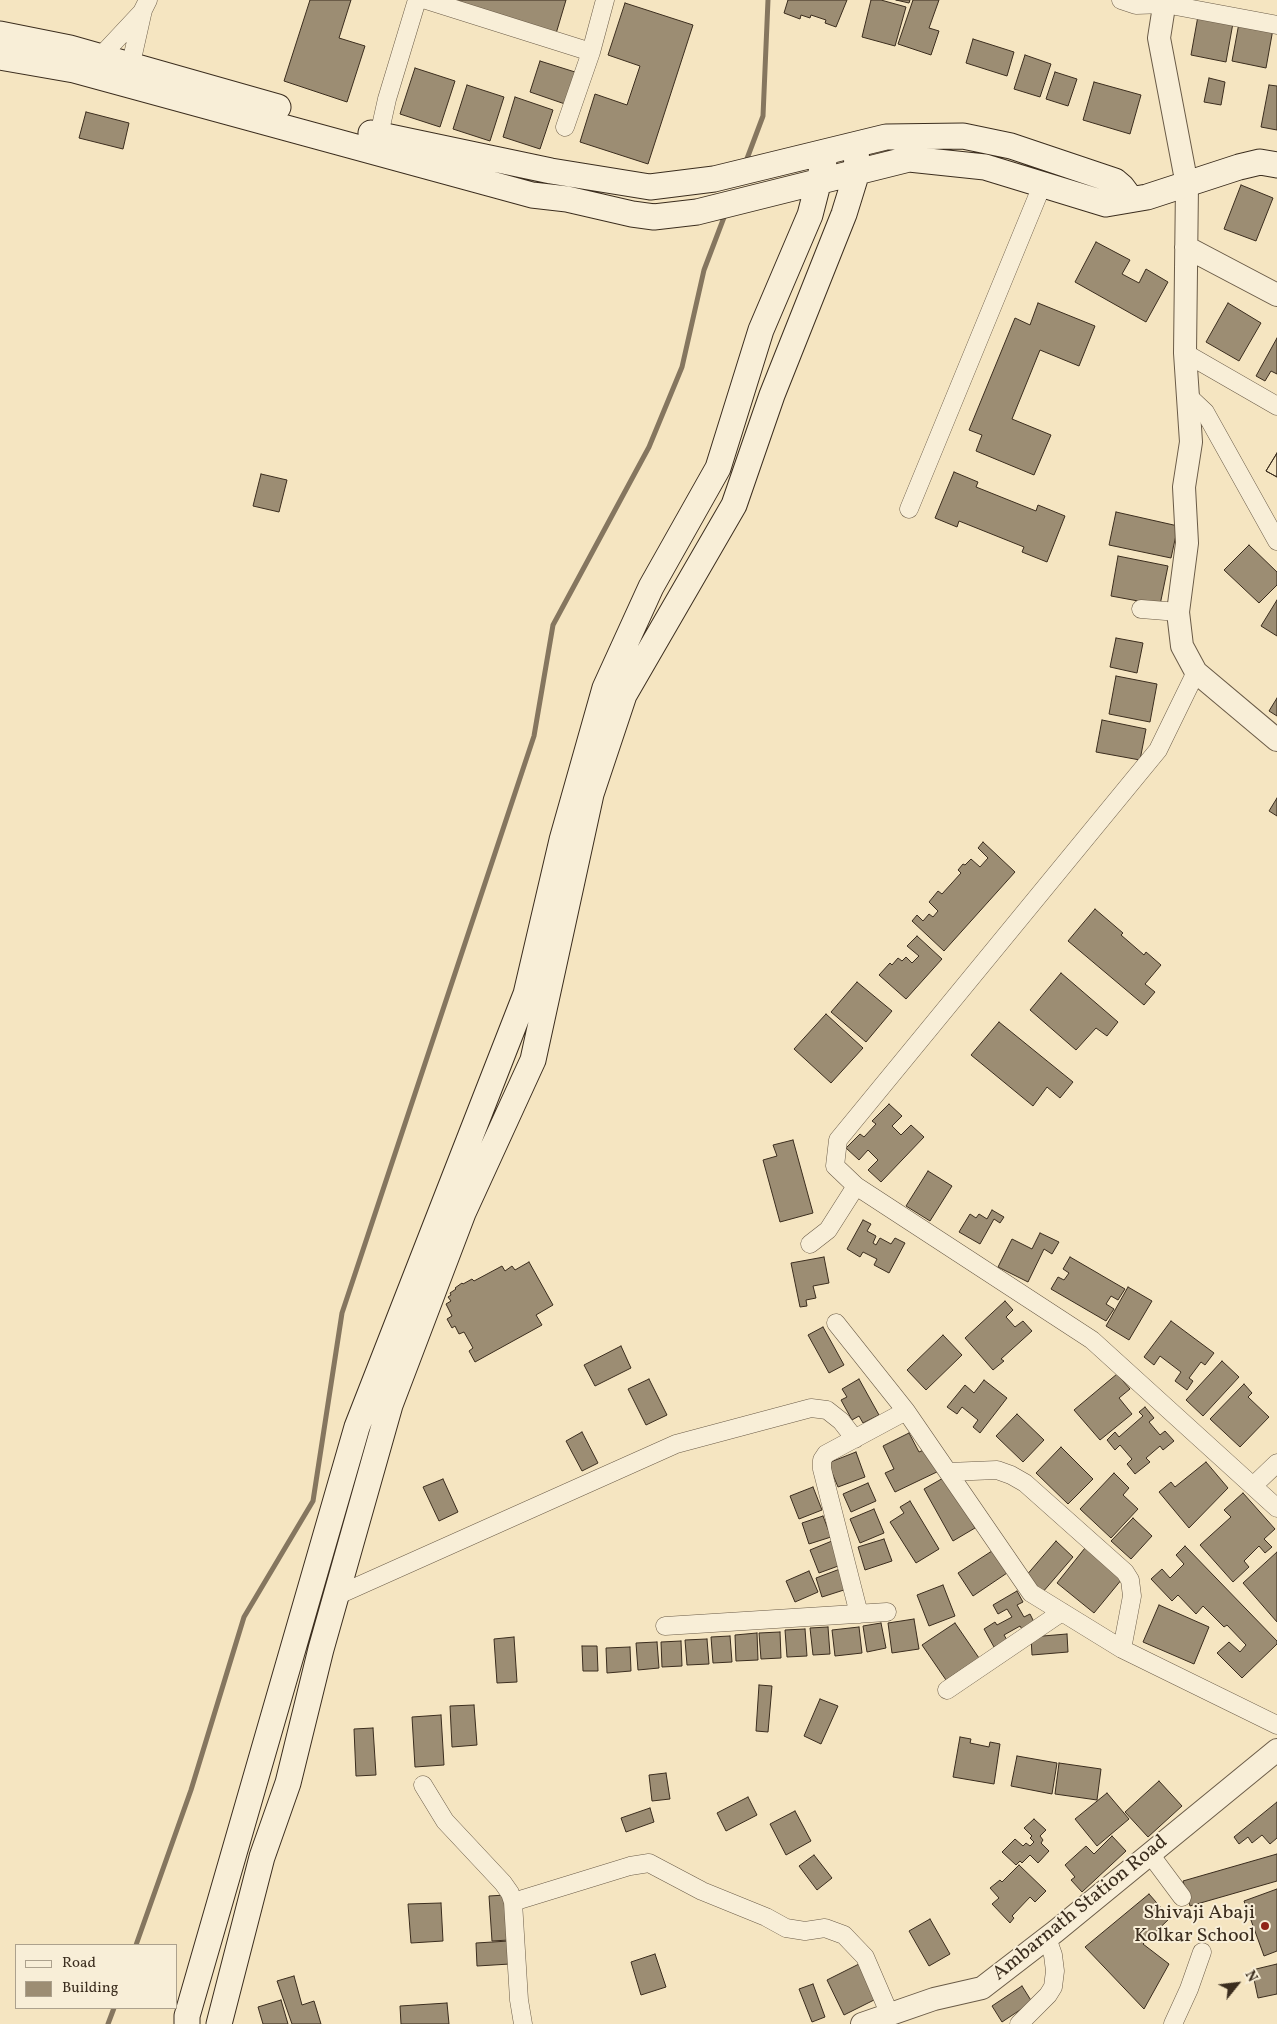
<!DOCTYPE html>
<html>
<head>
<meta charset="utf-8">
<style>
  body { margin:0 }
  #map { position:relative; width:1277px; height:2024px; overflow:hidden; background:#f5e5c1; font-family:Vollkorn,serif }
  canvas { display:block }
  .legend { position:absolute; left:15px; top:1944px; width:162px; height:65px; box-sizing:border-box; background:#f8eed7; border:1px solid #aca18d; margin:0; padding:6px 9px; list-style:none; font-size:15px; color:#3b2d1e }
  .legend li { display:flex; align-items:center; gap:10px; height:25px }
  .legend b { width:25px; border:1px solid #aca18d }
  .north { position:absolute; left:1212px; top:1959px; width:50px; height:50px; -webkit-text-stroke:4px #f8eed7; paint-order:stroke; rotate:61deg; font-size:14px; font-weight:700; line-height:20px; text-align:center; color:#3b2d1e }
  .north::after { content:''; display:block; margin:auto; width:18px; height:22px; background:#3b2d1e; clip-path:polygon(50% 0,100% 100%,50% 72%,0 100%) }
</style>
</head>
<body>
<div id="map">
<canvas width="1277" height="2024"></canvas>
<ul class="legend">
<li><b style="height:6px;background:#f8eed7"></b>Road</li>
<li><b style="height:14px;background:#9c8d73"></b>Building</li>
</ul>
<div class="north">N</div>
</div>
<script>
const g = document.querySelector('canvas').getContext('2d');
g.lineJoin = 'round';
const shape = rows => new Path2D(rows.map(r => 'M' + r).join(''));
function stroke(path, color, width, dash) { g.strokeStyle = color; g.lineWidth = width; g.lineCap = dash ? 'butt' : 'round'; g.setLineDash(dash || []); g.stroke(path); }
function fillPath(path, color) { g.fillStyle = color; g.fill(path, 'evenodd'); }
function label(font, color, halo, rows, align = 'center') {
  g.font = font + ' Vollkorn,serif'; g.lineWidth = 4; g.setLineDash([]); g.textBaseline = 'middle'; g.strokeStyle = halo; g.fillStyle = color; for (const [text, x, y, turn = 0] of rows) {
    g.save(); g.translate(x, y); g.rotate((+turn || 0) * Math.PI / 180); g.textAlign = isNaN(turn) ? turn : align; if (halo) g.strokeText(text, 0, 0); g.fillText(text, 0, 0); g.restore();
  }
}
const stream = shape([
  [745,164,763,116,768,0],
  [136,1945,191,1790,244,1617,313,1501,342,1313,534,736,553,625,649,447,682,367,704,270,726,212],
  [108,2024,114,2008]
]);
const building = shape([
  [310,0,351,0,339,38,365,46,347,102,284,81,310,0],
  [443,0,566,0,555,37,443,0],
  [788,0,847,0,836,27,825,23,826,20,811,15,810,18,801,15,800,19,784,13,788,0],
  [871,0,881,0,906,7,895,46,862,37,871,0],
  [896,0,910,0,909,3,896,0],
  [913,0,939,0,929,28,939,31,931,55,898,44,913,0],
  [625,3,693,25,648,164,580,142,595,94,627,105,640,66,608,55,625,3],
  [1198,16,1233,23,1226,62,1191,55,1198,16],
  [1239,23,1273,29,1266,68,1232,61,1239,23],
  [973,39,1014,52,1007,76,966,63,973,39],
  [1025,55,1051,64,1040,97,1014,89,1025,55],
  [540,61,575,72,565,104,530,92,540,61],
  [415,68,455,81,440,127,400,114,415,68],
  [1055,72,1077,79,1068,106,1046,99,1055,72],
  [1209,78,1225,82,1221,105,1204,102,1209,78],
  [1094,82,1141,95,1130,134,1083,120,1094,82],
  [467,85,504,97,490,141,453,129,467,85],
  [1269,85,1277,86,1277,130,1261,127,1269,85],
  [515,97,553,110,540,149,503,137,515,97],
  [86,112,129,123,123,149,79,138,86,112],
  [1241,185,1273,198,1256,241,1224,229,1241,185],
  [1096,242,1130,260,1122,274,1139,283,1146,269,1168,282,1146,322,1075,282,1096,242],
  [1038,303,1095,326,1079,366,1040,350,1012,419,1051,435,1034,475,976,451,982,435,969,430,1015,318,1030,325,1038,303],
  [1228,303,1261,323,1239,361,1206,342,1228,303],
  [1277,338,1277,374,1271,371,1265,381,1256,376,1277,338],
  [1277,453,1277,477,1266,471,1277,453],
  [1277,453,1277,477,1266,471,1277,453],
  [954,472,978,482,976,487,1036,511,1038,505,1065,516,1047,562,1022,552,1024,547,959,521,957,527,935,518,954,472],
  [261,474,287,480,279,512,253,506,261,474],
  [1116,512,1178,526,1171,558,1109,545,1116,512],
  [1249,545,1277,572,1277,585,1259,603,1224,570,1249,545],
  [1118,556,1168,566,1160,605,1111,596,1118,556],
  [1277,600,1277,636,1261,626,1277,600],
  [1116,638,1143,643,1137,673,1110,667,1116,638],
  [1116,676,1157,684,1150,722,1109,714,1116,676],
  [1277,698,1277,716,1269,711,1277,698],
  [1102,720,1146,729,1140,760,1096,752,1102,720],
  [1277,798,1277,816,1269,811,1277,798],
  [983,842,1015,872,944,951,912,921,917,915,923,921,929,914,933,917,938,911,929,902,938,891,942,894,961,873,958,870,963,864,965,865,971,859,980,867,988,858,978,848,983,842],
  [1095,909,1123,933,1121,935,1144,955,1146,952,1161,965,1145,984,1155,992,1144,1005,1068,941,1095,909],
  [917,936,942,959,906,999,879,975,890,963,892,965,898,958,902,961,906,957,912,963,919,956,907,946,917,936],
  [1061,973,1118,1022,1107,1036,1096,1028,1076,1050,1030,1010,1061,973],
  [857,982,892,1011,866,1042,831,1012,857,982],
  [826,1014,863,1048,831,1083,794,1049,826,1014],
  [999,1022,1073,1082,1060,1098,1047,1087,1033,1106,971,1055,999,1022],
  [889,1104,902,1116,892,1126,901,1135,911,1125,924,1137,881,1182,868,1170,878,1160,868,1150,859,1160,846,1148,860,1134,864,1137,876,1124,872,1121,889,1104],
  [793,1140,813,1213,780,1222,763,1160,777,1156,773,1145,793,1140],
  [928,1171,952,1186,930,1221,906,1206,928,1171],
  [992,1210,1004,1217,1000,1223,994,1219,980,1244,959,1232,970,1214,976,1218,979,1214,987,1219,992,1210],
  [863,1220,871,1224,867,1231,876,1236,873,1243,876,1245,880,1238,891,1244,895,1238,905,1243,889,1273,874,1265,877,1259,863,1252,860,1257,847,1249,863,1220],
  [1040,1233,1059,1242,1052,1254,1044,1249,1028,1282,998,1267,1012,1239,1032,1249,1040,1233],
  [824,1257,829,1283,813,1286,816,1298,806,1300,807,1306,800,1307,791,1263,824,1257],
  [1070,1257,1125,1289,1118,1300,1111,1296,1106,1304,1114,1309,1106,1321,1051,1289,1058,1277,1064,1280,1069,1273,1063,1269,1070,1257],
  [529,1262,553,1305,536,1315,542,1325,475,1362,469,1351,473,1348,464,1332,459,1334,455,1326,452,1328,447,1319,452,1316,446,1304,451,1301,448,1297,451,1295,450,1293,456,1289,455,1288,462,1283,463,1284,472,1279,474,1281,502,1266,505,1271,512,1266,515,1270,529,1262],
  [1128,1287,1152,1301,1129,1340,1106,1326,1128,1287],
  [1005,1301,1013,1310,1006,1317,1015,1327,1023,1321,1032,1331,1001,1359,1004,1361,993,1370,965,1338,1005,1301],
  [1171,1321,1214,1353,1205,1365,1201,1362,1189,1378,1193,1381,1187,1390,1175,1381,1181,1372,1160,1356,1154,1365,1144,1357,1171,1321],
  [823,1327,844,1365,829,1373,808,1335,823,1327],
  [943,1335,962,1355,926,1390,907,1370,943,1335],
  [621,1346,631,1368,595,1386,584,1365,621,1346],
  [1222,1361,1239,1377,1203,1416,1186,1400,1222,1361],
  [1117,1374,1130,1389,1119,1398,1132,1414,1100,1440,1074,1410,1117,1374],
  [649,1379,667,1415,646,1425,628,1389,649,1379],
  [859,1379,879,1415,863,1423,859,1416,852,1420,841,1400,847,1397,842,1389,859,1379],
  [984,1380,1007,1398,980,1433,973,1427,978,1420,962,1407,957,1414,947,1407,965,1385,974,1393,984,1380],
  [1244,1384,1252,1393,1248,1397,1269,1417,1240,1447,1210,1419,1244,1384],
  [1145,1407,1154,1418,1149,1422,1160,1435,1165,1431,1174,1441,1163,1450,1160,1446,1146,1458,1150,1462,1135,1474,1127,1464,1132,1459,1120,1445,1115,1450,1107,1440,1115,1432,1119,1437,1143,1416,1139,1412,1145,1407],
  [1017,1414,1044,1440,1023,1462,996,1436,1017,1414],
  [582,1432,598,1463,582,1471,566,1441,582,1432],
  [909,1433,919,1452,926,1449,941,1470,895,1492,885,1473,894,1469,883,1446,909,1433],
  [1061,1447,1093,1479,1068,1504,1036,1473,1061,1447],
  [856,1452,865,1477,838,1487,828,1463,856,1452],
  [1206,1462,1228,1488,1189,1528,1159,1492,1171,1482,1175,1487,1206,1462],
  [1114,1473,1129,1488,1123,1495,1138,1509,1111,1538,1080,1509,1114,1473],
  [945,1477,975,1528,953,1541,924,1489,945,1477],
  [443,1479,458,1512,439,1521,423,1487,443,1479],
  [868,1483,876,1501,851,1512,843,1494,868,1483],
  [813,1487,822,1510,799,1519,790,1496,813,1487],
  [1243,1493,1275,1529,1264,1539,1272,1547,1265,1553,1259,1546,1244,1561,1249,1567,1233,1582,1200,1545,1231,1517,1224,1510,1243,1493],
  [910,1501,939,1549,916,1563,890,1522,904,1513,900,1507,910,1501],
  [874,1509,884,1533,860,1543,850,1519,874,1509],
  [823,1516,831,1537,809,1544,802,1523,823,1516],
  [1133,1518,1152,1536,1131,1559,1111,1541,1133,1518],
  [884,1539,892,1561,865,1570,858,1547,884,1539],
  [832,1541,841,1565,819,1573,810,1550,832,1541],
  [1056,1541,1073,1557,1042,1593,1025,1577,1056,1541],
  [1185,1546,1277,1641,1277,1644,1242,1678,1217,1653,1229,1642,1240,1652,1246,1645,1227,1625,1224,1627,1203,1606,1196,1614,1178,1595,1172,1601,1151,1579,1162,1569,1170,1578,1184,1564,1176,1555,1185,1546],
  [1085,1548,1122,1579,1094,1613,1057,1583,1085,1548],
  [995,1549,1010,1571,973,1596,958,1573,995,1549],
  [1277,1552,1277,1622,1243,1583,1277,1552],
  [840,1569,847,1589,822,1597,816,1578,840,1569],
  [809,1571,818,1592,795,1602,786,1581,809,1571],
  [943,1585,955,1616,929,1626,917,1595,943,1585],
  [1017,1591,1023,1602,1017,1605,1024,1617,1030,1614,1035,1624,1023,1631,1020,1626,1004,1635,1007,1640,994,1647,984,1629,995,1622,997,1625,1012,1617,1007,1609,998,1614,993,1605,1017,1591],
  [1159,1605,1209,1627,1194,1664,1143,1642,1159,1605],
  [914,1619,919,1649,892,1653,888,1623,914,1619],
  [881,1623,886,1648,867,1652,863,1626,881,1623],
  [955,1623,979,1658,946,1680,922,1645,955,1623],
  [828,1627,830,1654,813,1655,810,1628,828,1627],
  [859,1627,862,1653,835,1656,832,1630,859,1627],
  [805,1629,807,1656,787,1657,785,1630,805,1629],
  [780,1632,781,1658,761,1659,759,1633,780,1632],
  [757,1633,758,1660,736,1661,735,1635,757,1633],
  [1067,1634,1068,1652,1032,1655,1031,1637,1067,1634],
  [730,1636,732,1662,713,1663,711,1637,730,1636],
  [514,1637,517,1682,497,1683,494,1639,514,1637],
  [707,1639,709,1664,687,1665,685,1640,707,1639],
  [681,1641,682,1666,662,1667,661,1642,681,1641],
  [657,1642,659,1668,638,1670,636,1643,657,1642],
  [582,1646,597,1646,598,1671,583,1671,582,1646],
  [630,1647,631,1671,607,1673,606,1648,630,1647],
  [759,1685,772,1686,768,1732,756,1731,759,1685],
  [820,1699,838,1706,821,1744,804,1736,820,1699],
  [474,1705,477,1745,452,1747,450,1706,474,1705],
  [441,1715,444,1765,415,1767,412,1717,441,1715],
  [373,1728,376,1775,356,1776,354,1729,373,1728],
  [960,1737,971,1739,970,1743,989,1747,990,1742,1000,1744,994,1784,953,1777,960,1737],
  [1017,1756,1057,1763,1052,1794,1011,1786,1017,1756],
  [1059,1763,1101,1769,1097,1800,1055,1794,1059,1763],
  [666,1773,670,1799,652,1801,649,1775,666,1773],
  [1159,1781,1182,1806,1148,1837,1125,1812,1159,1781],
  [1107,1793,1129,1819,1097,1846,1075,1819,1107,1793],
  [748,1797,757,1815,726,1831,717,1813,748,1797],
  [1277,1802,1277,1838,1270,1844,1262,1835,1252,1843,1248,1837,1239,1844,1234,1837,1277,1802],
  [650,1808,654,1822,626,1832,621,1818,650,1808],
  [795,1811,811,1841,786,1855,770,1824,795,1811],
  [1034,1819,1046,1830,1040,1836,1043,1840,1041,1843,1049,1851,1038,1863,1030,1855,1022,1863,1020,1861,1016,1865,1002,1852,1015,1839,1023,1846,1026,1843,1030,1846,1034,1842,1030,1838,1032,1836,1024,1828,1034,1819],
  [1112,1836,1126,1851,1082,1892,1071,1880,1075,1877,1065,1865,1086,1846,1094,1854,1112,1836],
  [1277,1854,1277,1881,1190,1906,1183,1881,1277,1854],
  [814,1855,832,1878,817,1890,799,1866,814,1855],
  [1019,1865,1046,1891,1035,1902,1030,1897,1012,1916,1014,1918,1010,1923,992,1904,999,1898,990,1888,1000,1880,1002,1882,1019,1865],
  [1277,1889,1277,1951,1264,1956,1244,1901,1277,1889],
  [1149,1894,1170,1918,1143,1944,1169,1964,1144,2009,1085,1947,1149,1894],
  [506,1895,509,1940,492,1941,489,1896,506,1895],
  [441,1903,443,1941,411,1943,408,1904,441,1903],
  [930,1919,950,1954,929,1966,909,1931,930,1919],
  [509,1941,510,1964,477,1966,476,1943,509,1941],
  [655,1954,666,1987,641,1995,631,1962,655,1954],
  [861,1963,878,1998,844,2015,827,1980,861,1963],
  [1277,1964,1277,1994,1258,1998,1252,1970,1277,1964],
  [294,1976,302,2005,314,2001,321,2024,292,2024,277,1981,294,1976],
  [813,1984,825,2017,812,2022,799,1989,813,1984],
  [1022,1986,1032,2002,1002,2022,992,2006,1022,1986],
  [281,2000,288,2024,263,2024,258,2007,281,2000],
  [447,2003,449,2024,401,2024,400,2006,447,2003]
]);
const minor = shape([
  [426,0,591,52],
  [1121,0,1136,5,1165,4,1277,25],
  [95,64,100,57,143,11],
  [128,77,143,10,148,0],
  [565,127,591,52,605,0],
  [377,144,387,99,417,0],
  [1185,353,1277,406],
  [1188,396,1205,412,1277,541],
  [909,509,1043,183],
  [1141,609,1178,612],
  [1196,672,1158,750,838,1140,835,1166,856,1186,1092,1340,1277,1508],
  [810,1244,828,1230,856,1186],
  [836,1323,906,1411,1031,1593,1122,1649,1277,1725],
  [948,1472,997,1470,1011,1475,1025,1483,1125,1572,1130,1580,1132,1596,1122,1649],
  [1254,1485,1277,1463],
  [336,1596,676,1444,811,1408,827,1410,841,1421,855,1439],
  [859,1614,822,1469,822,1460,826,1454,906,1411],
  [665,1626,887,1612],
  [947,1690,1062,1612],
  [423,1785,445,1821,503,1883,510,1893,513,1902,519,2000,523,2024],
  [1150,1854,1182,1897],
  [513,1902,630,1866,649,1863,702,1891,766,1917,786,1928,805,1931,825,1928,844,1935,865,1957,890,2015],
  [1019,2024,1048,1995,1053,1987,1055,1971,1053,1955,1047,1938],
  [1173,2024,1189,1989,1202,1952]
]);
const tertiary = shape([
  [1165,0,1159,38,1187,185,1185,353,1191,442,1184,487,1187,543,1178,612,1182,646,1196,672,1277,740],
  [1186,247,1277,295],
  [862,2024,934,1999,982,1988,1056,1931,1277,1750]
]);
const secondary = shape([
  [0,34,70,48,278,107],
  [0,57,74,70,532,195,567,199,632,214,654,217,697,212,909,159,985,167,1106,204,1147,197,1239,167,1260,162,1277,165],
  [371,133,551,171,650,187,714,179,886,137,963,136,1011,146,1115,181,1122,187,1131,199],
  [187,2024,187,2016,357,1427,526,994,562,840,605,688,651,587,718,468,761,330,810,215,826,153],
  [219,2024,262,1857,288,1783,321,1649,390,1405,463,1213,533,1060,591,794,624,695,734,505,772,395,844,214,857,172,856,145]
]);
const markers = [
  [1265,1926,5,"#8f2418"]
];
const streetNames = [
  ["Ambarnath Station Road",1081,1909,-39]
];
const poiNames = [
  ["Shivaji Abaji",1255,1914],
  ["Kolkar School",1255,1937]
];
stroke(stream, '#85765f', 5);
fillPath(building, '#9c8d73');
stroke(building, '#3b2d1e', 1);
stroke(minor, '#6a5b47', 19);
stroke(tertiary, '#6a5b47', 24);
stroke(secondary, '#3b2d1e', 27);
stroke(minor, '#f8eed7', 18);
stroke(tertiary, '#f8eed7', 22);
stroke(secondary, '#f8eed7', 25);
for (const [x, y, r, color] of markers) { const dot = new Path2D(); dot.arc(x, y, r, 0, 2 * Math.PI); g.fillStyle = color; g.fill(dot); stroke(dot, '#f8eed7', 2); }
label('20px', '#3b2d1e', '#f8eed7', streetNames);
label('20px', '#3b2d1e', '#f8eed7', poiNames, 'right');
</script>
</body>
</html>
